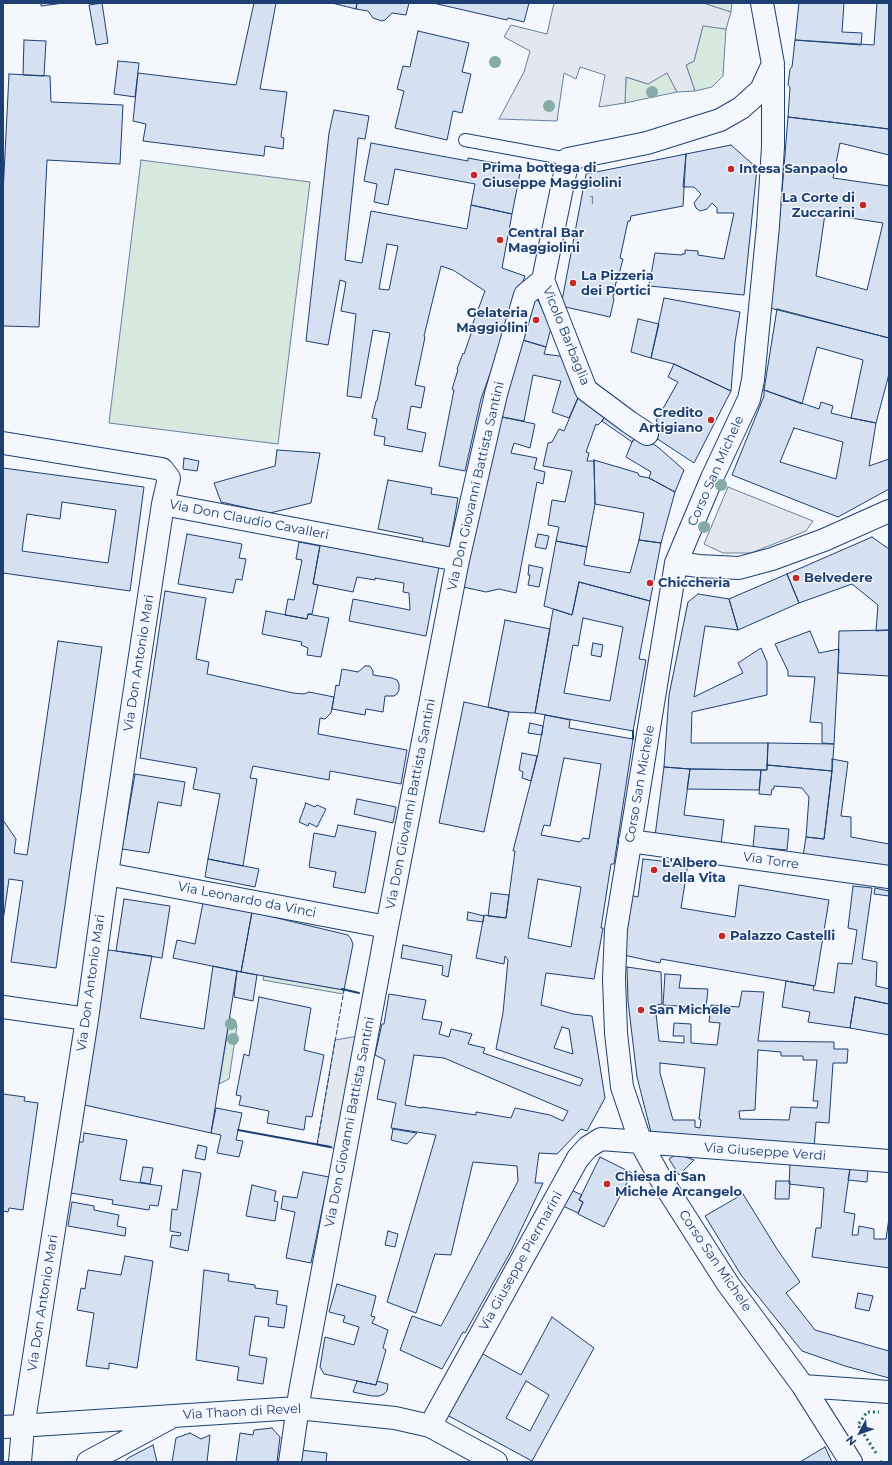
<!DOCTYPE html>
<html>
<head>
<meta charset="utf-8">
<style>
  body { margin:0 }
  #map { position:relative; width:892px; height:1465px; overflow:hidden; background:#f4f7fb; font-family:Montserrat,sans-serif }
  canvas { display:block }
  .frame { position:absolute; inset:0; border:4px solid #1d3f73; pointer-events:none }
  .north { position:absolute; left:840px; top:1413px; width:40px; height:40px; -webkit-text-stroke:3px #f4f7fb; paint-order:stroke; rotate:229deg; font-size:11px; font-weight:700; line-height:16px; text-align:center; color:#1d3f73 }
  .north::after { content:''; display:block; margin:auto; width:14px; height:18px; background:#1d3f73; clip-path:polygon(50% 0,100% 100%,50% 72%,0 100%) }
</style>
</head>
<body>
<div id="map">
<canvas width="892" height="1465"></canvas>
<div class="frame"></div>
<div class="north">N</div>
</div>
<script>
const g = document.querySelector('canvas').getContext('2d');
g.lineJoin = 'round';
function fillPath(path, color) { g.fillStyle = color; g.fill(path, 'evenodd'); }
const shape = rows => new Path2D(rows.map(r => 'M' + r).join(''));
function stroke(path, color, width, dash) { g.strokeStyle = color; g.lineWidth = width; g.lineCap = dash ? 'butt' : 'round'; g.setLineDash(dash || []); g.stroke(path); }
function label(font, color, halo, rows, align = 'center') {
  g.font = font + ' Montserrat,sans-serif'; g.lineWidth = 3; g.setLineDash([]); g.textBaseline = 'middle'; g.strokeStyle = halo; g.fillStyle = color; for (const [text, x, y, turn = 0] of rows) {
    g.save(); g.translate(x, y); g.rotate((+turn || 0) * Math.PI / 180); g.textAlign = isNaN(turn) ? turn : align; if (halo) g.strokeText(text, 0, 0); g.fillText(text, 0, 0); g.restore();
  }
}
const green = shape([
  [706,3,732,3,731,12,705,4,706,3],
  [703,25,726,29,723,76,712,87,695,91,686,65,694,61,703,25],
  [667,72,677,92,625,103,626,77,648,84,667,72],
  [141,160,310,182,278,444,109,423,141,160],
  [264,976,344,990,343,994,263,980,264,976],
  [230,1017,237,1026,229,1079,219,1084,230,1017]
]);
const parking = shape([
  [554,3,706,3,706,4,731,12,726,29,703,26,694,61,686,65,695,91,677,92,667,73,648,84,626,77,625,103,599,107,605,75,580,67,576,79,564,73,557,121,499,119,524,72,530,51,504,37,511,25,547,34,554,3],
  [728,487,813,521,806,531,751,553,723,553,704,544,728,487],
  [358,1036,337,1149,317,1145,335,1040,358,1036]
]);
const building = shape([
  [41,3,64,3,41,6,41,3],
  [102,3,108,43,96,45,89,5,102,3],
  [254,3,276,3,260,89,287,92,281,137,284,138,283,149,265,146,264,156,143,141,146,124,133,121,138,73,236,85,254,3],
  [332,3,357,3,356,9,332,3],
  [357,3,409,3,406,15,392,13,385,20,382,21,373,18,368,11,356,9,357,3],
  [433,3,529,3,524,22,508,18,507,20,433,3],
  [799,3,844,3,842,32,862,33,861,45,795,40,799,3],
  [877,3,889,3,889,129,788,117,790,87,788,85,790,69,792,67,795,40,874,45,877,3],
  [418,31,469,43,462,72,471,74,462,113,453,111,447,140,395,128,404,91,397,89,403,66,410,67,418,31],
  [24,40,46,41,44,76,23,75,24,40],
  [118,61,139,63,135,97,114,94,118,61],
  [9,74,50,76,51,102,123,105,120,164,47,160,39,327,3,326,3,194,9,74],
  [334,110,369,116,365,139,358,138,345,260,362,263,371,211,467,229,471,205,512,214,502,268,525,276,481,399,465,471,439,466,454,390,452,389,458,370,457,369,463,353,464,354,472,331,470,331,485,291,453,270,441,266,424,336,425,337,415,385,425,387,421,408,411,406,407,429,426,433,422,452,384,445,385,437,374,435,377,419,372,418,376,401,377,401,390,333,373,330,361,398,347,396,356,314,341,311,346,282,340,280,328,345,306,341,329,133,334,110],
  [387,244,398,246,389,290,379,289,387,244],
  [788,117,889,129,889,155,840,143,833,178,889,186,889,338,770,308,781,204,788,117],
  [825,214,883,223,867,290,816,276,825,214],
  [371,143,468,161,468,158,521,168,512,214,471,205,475,184,395,169,388,205,374,202,377,184,364,181,371,143],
  [731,145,757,168,744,295,649,286,655,253,682,255,682,254,685,254,685,250,698,251,698,255,724,259,734,213,717,213,717,208,712,203,707,209,700,211,696,208,694,203,701,194,694,187,683,187,686,154,731,145],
  [686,154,683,206,631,216,630,221,628,221,620,258,623,259,617,282,616,282,613,298,614,299,610,317,561,306,586,174,686,154],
  [664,298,740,312,735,342,731,391,674,364,651,358,664,298],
  [538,300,551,328,546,347,516,338,527,302,538,300],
  [777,309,889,338,889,374,876,423,851,418,863,360,817,347,802,404,764,390,777,309],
  [638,319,659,324,651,358,631,352,638,319],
  [516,338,546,347,544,354,567,357,581,391,569,418,552,412,561,381,533,375,524,421,497,416,516,338],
  [674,364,731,391,694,463,656,438,662,425,656,421,678,382,668,377,674,364],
  [764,390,819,409,821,402,833,406,831,413,851,418,876,423,869,466,889,459,889,489,838,517,732,475,764,396,764,390],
  [794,428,843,442,836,479,780,462,794,428],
  [581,391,608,411,602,421,598,425,596,424,586,452,589,453,587,461,594,461,595,504,587,547,556,541,559,527,548,525,552,500,565,502,572,471,543,466,548,443,552,442,559,429,564,431,581,391],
  [608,411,638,433,632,442,602,421,608,411],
  [497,416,535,424,530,448,514,443,511,453,537,458,534,469,545,472,543,484,537,482,516,593,499,589,486,592,463,587,497,416],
  [638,433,659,448,684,470,675,492,649,478,651,472,626,457,632,442,638,433],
  [277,450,320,453,311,503,270,513,221,502,214,483,275,466,277,450],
  [184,458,199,461,197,471,183,469,184,458],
  [594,460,638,473,639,476,649,478,675,492,661,543,639,540,644,513,595,504,594,460],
  [3,468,144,487,130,591,3,573,3,468],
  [62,502,116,510,108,563,22,551,27,514,60,519,62,502],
  [388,480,432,488,431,494,458,498,449,550,422,545,423,538,378,529,388,480],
  [187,534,242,544,239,558,246,559,242,580,236,579,233,593,178,584,187,534],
  [538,534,549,536,546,549,535,547,538,534],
  [872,537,889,549,889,630,876,631,878,605,852,584,799,603,787,574,872,537],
  [639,540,661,543,650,601,579,582,572,615,544,606,556,541,587,547,584,565,630,573,639,540],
  [299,542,320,546,313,584,318,585,312,614,308,614,307,619,285,615,288,599,294,600,302,560,296,559,299,542],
  [320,545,439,567,426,636,349,621,353,599,410,610,409,593,403,592,404,583,375,578,375,580,357,577,353,592,313,584,320,545],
  [529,565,543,568,539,587,528,585,530,575,528,575,529,565],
  [787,574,799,603,738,630,729,599,787,574],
  [579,582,650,601,639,659,646,660,633,731,535,713,553,610,554,609,572,615,579,582],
  [583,618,623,627,610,701,564,693,573,645,578,646,583,618],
  [165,591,206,598,196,659,209,662,207,674,293,693,304,694,309,692,334,697,331,713,325,719,320,718,318,734,407,750,401,784,330,771,329,780,253,766,250,778,257,779,243,866,208,859,220,794,193,789,197,768,140,758,165,591],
  [698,594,729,599,738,630,705,626,694,697,743,673,738,663,761,648,767,662,767,695,692,712,691,743,768,743,767,770,690,769,664,767,669,695,688,602,698,594],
  [266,611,307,619,308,614,329,618,321,657,307,655,308,648,301,645,302,642,262,634,266,611],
  [505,620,550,629,535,713,509,712,488,707,505,620],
  [889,630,889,676,838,673,839,631,889,630],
  [810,631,819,653,839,649,834,744,822,743,822,723,810,722,815,677,788,676,788,671,775,644,810,631],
  [58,641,102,647,56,968,11,962,23,881,9,879,3,921,3,820,16,839,14,853,27,855,58,641],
  [593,643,603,645,601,657,591,655,593,643],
  [365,666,370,666,373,671,373,675,392,678,397,680,399,684,399,690,397,694,394,696,385,696,383,712,366,709,365,715,332,709,336,685,339,686,342,669,358,672,365,666],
  [464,702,509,712,484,832,439,823,464,702],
  [545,715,570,720,569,728,633,739,614,864,611,864,601,928,603,928,594,979,546,973,541,1005,573,1014,592,1016,605,1098,587,1131,581,1129,557,1154,539,1153,535,1183,543,1183,511,1251,465,1333,463,1332,442,1369,400,1350,412,1316,441,1326,518,1181,517,1166,473,1162,451,1255,435,1254,416,1313,387,1302,436,1135,391,1128,396,1103,377,1099,385,1060,375,1055,382,1024,384,1024,389,994,426,1000,422,1019,442,1022,439,1034,449,1037,451,1029,472,1034,468,1044,485,1048,483,1053,580,1086,583,1079,496,1049,503,1013,508,960,505,956,504,964,476,958,484,915,506,918,515,851,513,851,538,754,545,715],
  [564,758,601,764,589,839,583,838,580,842,541,835,544,825,550,826,564,758],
  [538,879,581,887,571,947,528,938,538,879],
  [562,1027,569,1029,573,1054,554,1048,562,1027],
  [414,1055,444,1058,568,1111,563,1121,550,1115,515,1108,511,1118,476,1112,476,1115,422,1107,422,1108,405,1105,414,1055],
  [530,723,543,726,542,735,528,733,530,723],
  [768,743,834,744,832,771,767,765,768,743],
  [522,753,537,756,531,781,522,778,523,772,519,770,522,753],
  [832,759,848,762,841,816,851,817,851,837,889,844,889,866,803,856,806,837,824,839,832,771,832,759],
  [767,765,832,771,824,839,806,837,809,797,802,788,774,786,774,789,772,789,771,795,759,794,761,770,767,770,767,765],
  [664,767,690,769,684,815,724,820,721,844,655,836,664,767],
  [690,769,761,770,759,790,687,789,690,769],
  [135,774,185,782,181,806,158,802,149,853,122,849,135,774],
  [357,799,396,807,393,823,354,814,357,799],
  [306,803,315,807,317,805,326,809,317,827,309,823,308,826,299,822,306,803],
  [338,825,376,832,365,893,333,887,336,872,309,867,314,833,335,837,338,825],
  [755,826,789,829,787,850,753,847,755,826],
  [208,859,259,869,255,887,205,877,208,859],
  [643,859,688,864,681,908,735,917,739,885,829,900,815,986,661,959,660,963,619,954,629,895,638,897,643,859],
  [853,886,872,888,862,959,877,962,876,986,889,989,889,1004,855,997,850,1028,808,1022,810,1012,782,1007,786,981,814,986,813,990,834,993,838,963,852,964,857,930,848,928,853,886],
  [875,888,889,891,889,896,874,894,875,888],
  [491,893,509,895,506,918,488,916,491,893],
  [124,899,170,906,162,958,116,951,124,899],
  [203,903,252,912,241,972,173,958,177,940,195,944,203,903],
  [252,912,348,935,351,939,353,944,344,990,241,972,252,912],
  [468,912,484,916,483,922,467,920,468,912],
  [403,945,452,955,448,977,442,975,443,966,401,958,403,945],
  [102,949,152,956,140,1018,204,1029,213,966,237,971,211,1133,80,1104,102,949],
  [627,967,661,972,662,1004,655,1005,659,1041,684,1043,684,1036,673,1036,674,1023,691,1024,691,1043,717,1045,720,1023,709,1022,711,1005,739,1007,742,991,764,992,758,1041,834,1042,834,1049,848,1049,847,1063,833,1063,829,1123,816,1122,814,1149,652,1136,637,1077,628,1001,627,967],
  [758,1050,781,1052,781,1056,803,1056,803,1060,817,1060,813,1101,818,1101,817,1108,791,1107,789,1120,740,1119,739,1111,755,1110,758,1050],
  [660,1063,705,1068,699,1119,701,1120,700,1128,695,1127,695,1120,673,1120,660,1073,660,1063],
  [237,971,257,975,253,1001,234,997,237,971],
  [665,974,681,975,679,988,708,989,706,1008,663,1005,665,974],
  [259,997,311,1008,304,1050,324,1055,312,1117,306,1116,304,1130,267,1123,269,1111,239,1105,241,1096,236,1095,244,1054,249,1056,259,997],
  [855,997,889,1004,889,1035,850,1028,855,997],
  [3,1094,25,1097,24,1101,38,1103,23,1210,9,1208,8,1212,3,1211,3,1094],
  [216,1108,242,1113,236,1140,243,1141,239,1157,217,1153,221,1135,211,1133,216,1108],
  [393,1129,417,1133,407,1144,391,1140,393,1129],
  [84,1133,127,1140,120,1180,162,1186,158,1206,150,1205,149,1210,112,1204,113,1200,71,1193,79,1142,83,1142,84,1133],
  [198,1145,207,1147,205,1160,195,1158,198,1145],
  [677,1154,694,1160,679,1175,669,1159,677,1154],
  [600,1157,632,1173,604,1227,578,1214,583,1202,579,1200,600,1157],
  [790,1164,850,1169,844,1212,855,1214,852,1235,858,1235,859,1226,874,1229,874,1239,886,1239,889,1218,889,1268,812,1257,816,1228,821,1228,824,1188,789,1184,790,1164],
  [143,1167,153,1168,150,1184,140,1182,143,1167],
  [850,1169,868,1170,867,1182,848,1180,850,1169],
  [183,1170,201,1173,188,1251,170,1247,172,1235,180,1236,181,1233,170,1231,172,1209,177,1210,183,1170],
  [303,1172,329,1177,311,1263,286,1258,295,1212,281,1209,283,1196,297,1198,303,1172],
  [776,1181,790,1181,789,1199,775,1199,776,1181],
  [252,1185,276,1191,274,1201,278,1202,275,1221,246,1216,252,1185],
  [571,1190,582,1195,579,1200,583,1202,578,1213,563,1206,571,1190],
  [743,1194,777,1249,800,1282,786,1293,815,1330,889,1351,889,1378,845,1366,802,1351,741,1275,705,1216,743,1194],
  [72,1202,94,1206,94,1210,119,1215,117,1226,126,1228,125,1236,68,1226,72,1202],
  [388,1231,398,1234,395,1247,385,1245,388,1231],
  [125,1256,153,1261,137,1368,109,1363,109,1369,86,1366,94,1313,77,1310,81,1288,85,1289,88,1270,121,1275,125,1256],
  [204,1270,229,1274,228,1281,255,1285,255,1288,278,1291,276,1304,287,1306,284,1328,268,1326,269,1318,255,1316,249,1355,267,1358,263,1384,237,1380,239,1367,196,1360,204,1270],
  [337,1284,376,1296,371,1316,375,1317,372,1323,388,1330,383,1348,386,1350,376,1385,324,1374,320,1367,325,1337,354,1345,359,1327,343,1322,345,1316,329,1312,337,1284],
  [858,1293,873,1296,869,1311,855,1308,858,1293],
  [552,1317,594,1348,532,1461,447,1415,481,1353,521,1375,552,1317],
  [526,1381,549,1395,530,1431,506,1418,526,1381],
  [357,1381,376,1385,377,1381,388,1384,387,1391,384,1394,379,1396,372,1396,353,1392,357,1381],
  [272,1428,280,1437,277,1462,236,1462,240,1433,253,1435,254,1430,272,1428],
  [190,1433,201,1439,210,1435,207,1462,172,1462,176,1438,190,1433],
  [153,1445,157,1462,125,1462,128,1458,153,1445],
  [825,1447,832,1462,800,1462,825,1447],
  [300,1450,327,1453,326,1462,298,1462,300,1450]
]);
const lane = shape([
  [465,140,568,159]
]);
const street = shape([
  [773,68,773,147,768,226,753,380,749,399,712,478,676,563,616,929,614,979,616,1033,622,1087,641,1143,659,1176,728,1284,803,1386,851,1462],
  [543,280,586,390,629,422,647,434],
  [3,443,162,469,169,478,163,504,107,874,87,1019,23,1427,20,1462],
  [163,504,458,560],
  [676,563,699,566,739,568,772,559,824,540,889,511],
  [630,841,889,877],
  [107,874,387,927],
  [3,1007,87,1019],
  [803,1386,889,1392],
  [430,1426,578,1158,588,1147,601,1139,889,1161],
  [3,1427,297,1408,395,1418,430,1426,496,1462],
  [88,1462,168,1419],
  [290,1462,300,1392,387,927,458,560,496,394,525,295,543,280,568,159,647,143,720,120,741,108,761,90,773,64,762,3]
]);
const hedge = shape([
  [876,1453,858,1425,867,1412,879,1412],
  [880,1461,881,1462]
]);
const fence = shape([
  [317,1145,344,990]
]);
const wall = shape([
  [633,739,633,731],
  [342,989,359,993],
  [238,1130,331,1147]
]);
const trees = [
  [495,62],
  [652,92],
  [549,106],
  [721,485],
  [704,527],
  [231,1024],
  [233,1039]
];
const markers = [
  [731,169,4,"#c62828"],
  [474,175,4,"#c62828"],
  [863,205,4,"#c62828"],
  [500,240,4,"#c62828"],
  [573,283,4,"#c62828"],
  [536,320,4,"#c62828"],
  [711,420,4,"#c62828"],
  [796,578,4,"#c62828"],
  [650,583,4,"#c62828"],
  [654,870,4,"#c62828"],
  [722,936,4,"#c62828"],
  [641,1010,4,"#c62828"],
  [607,1184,4,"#c62828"]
];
const numberNames = [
  ["1",592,201]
];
const poiNames = [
  ["Prima bottega di",482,168],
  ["Giuseppe Maggiolini",482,183],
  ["Intesa Sanpaolo",739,169],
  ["La Corte di",855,198,"right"],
  ["Zuccarini",855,213,"right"],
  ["Central Bar",508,233],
  ["Maggiolini",508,248],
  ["La Pizzeria",581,276],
  ["dei Portici",581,291],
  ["Gelateria",528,313,"right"],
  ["Maggiolini",528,328,"right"],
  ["Credito",703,413,"right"],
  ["Artigiano",703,428,"right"],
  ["Belvedere",804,578],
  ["Chiccheria",658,583],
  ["L'Albero",662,863],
  ["della Vita",662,878],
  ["Palazzo Castelli",730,936],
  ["San Michele",649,1010],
  ["Chiesa di San",615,1177],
  ["Michele Arcangelo",615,1192]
];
const streetNames = [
  ["Vicolo Barbaglia",566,336,68],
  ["Corso San Michele",716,471,-66],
  ["Via Don Giovanni Battista Santini",476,486,-77],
  ["Via Don Claudio Cavalleri",249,520,11],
  ["Via Don Antonio Mari",139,663,-81],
  ["Corso San Michele",640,784,-80],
  ["Via Don Giovanni Battista Santini",411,804,-79],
  ["Via Torre",771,861,8],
  ["Via Leonardo da Vinci",247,900,11],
  ["Via Don Antonio Mari",91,983,-82],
  ["Via Don Giovanni Battista Santini",350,1122,-79],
  ["Via Giuseppe Verdi",765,1152,4],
  ["Via Giuseppe Piermarini",521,1261,-61],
  ["Corso San Michele",715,1261,56],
  ["Via Don Antonio Mari",43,1303,-81],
  ["Via Thaon di Revel",242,1412,-3]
];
fillPath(green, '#d7e8df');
stroke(green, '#687fa3', 1);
fillPath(parking, '#e3e8f0');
stroke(parking, '#687fa3', 1);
fillPath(building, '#d5e0f0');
stroke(building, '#1d3f73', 1);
stroke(lane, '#1d3f73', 14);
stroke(street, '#1d3f73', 24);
stroke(lane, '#f4f7fb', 12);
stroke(street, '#f4f7fb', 22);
stroke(hedge, '#2c6c60', 3, [2, 3]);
stroke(fence, '#1d3f73', 1, [5, 2]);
stroke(wall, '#1d3f73', 2);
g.fillStyle = '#86aba6';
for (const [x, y] of trees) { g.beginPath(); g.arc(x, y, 6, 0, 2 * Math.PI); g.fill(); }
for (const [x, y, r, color] of markers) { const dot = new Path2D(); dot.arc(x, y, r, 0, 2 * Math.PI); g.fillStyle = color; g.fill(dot); stroke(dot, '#f4f7fb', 1.5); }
label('11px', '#4b6792', null, numberNames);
label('bold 13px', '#1d3f73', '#f4f7fb', poiNames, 'left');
label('13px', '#1d3f73', '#f4f7fb', streetNames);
</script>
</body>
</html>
